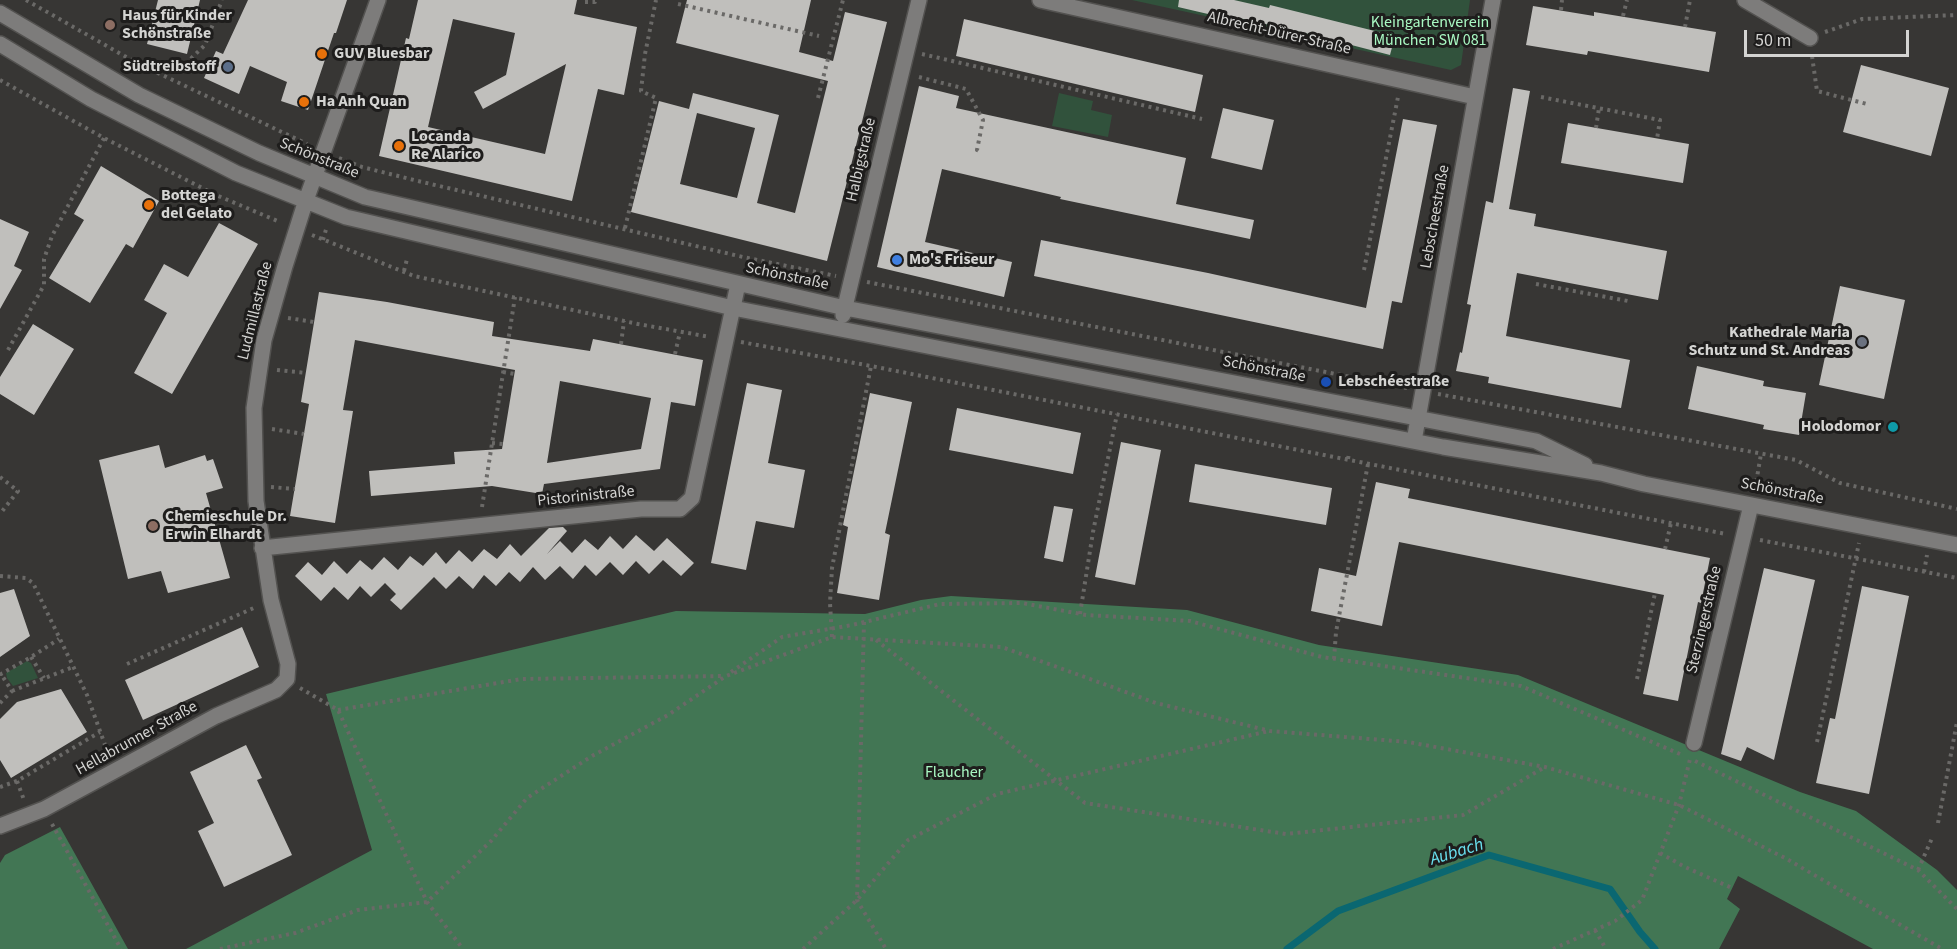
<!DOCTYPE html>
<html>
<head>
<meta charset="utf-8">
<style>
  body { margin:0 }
  #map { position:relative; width:1957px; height:949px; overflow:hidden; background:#373634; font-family:"Source Sans 3",sans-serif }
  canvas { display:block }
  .scale { position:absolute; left:1744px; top:30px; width:165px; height:27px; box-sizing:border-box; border:3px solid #d4d4d2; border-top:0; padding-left:8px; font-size:18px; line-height:21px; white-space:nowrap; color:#d4d4d2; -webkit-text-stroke:4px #1e1d1c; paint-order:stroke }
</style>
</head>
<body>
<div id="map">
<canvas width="1957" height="949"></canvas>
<div class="scale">50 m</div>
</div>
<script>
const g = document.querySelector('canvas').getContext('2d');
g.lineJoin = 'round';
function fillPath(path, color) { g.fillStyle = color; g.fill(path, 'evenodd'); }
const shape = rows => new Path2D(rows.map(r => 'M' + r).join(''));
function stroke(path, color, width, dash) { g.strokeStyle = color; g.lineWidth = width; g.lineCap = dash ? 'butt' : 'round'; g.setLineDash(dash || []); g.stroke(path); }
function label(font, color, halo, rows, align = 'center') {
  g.font = font + ' "Source Sans 3",sans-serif'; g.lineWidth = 6; g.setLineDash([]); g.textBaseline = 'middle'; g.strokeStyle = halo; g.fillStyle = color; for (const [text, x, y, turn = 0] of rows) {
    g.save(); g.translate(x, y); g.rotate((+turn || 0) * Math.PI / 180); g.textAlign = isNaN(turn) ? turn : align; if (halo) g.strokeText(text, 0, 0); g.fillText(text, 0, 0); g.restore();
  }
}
const green = shape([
  [1132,0,1470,0,1461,65,1451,70],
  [1059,93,1093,101,1091,110,1112,115,1108,137,1052,126],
  [27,661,31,663,38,678,13,686,7,678,6,673]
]);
const forest = shape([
  [951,596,1187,610,1319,645,1518,675,1800,792,1856,811,1937,870,1957,890,1957,949,1873,949,1738,876,1727,899,1740,909,1719,949,186,949,372,850,326,694,676,611,865,614,921,600],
  [60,827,128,949,0,949,0,863,5,855]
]);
const stream = shape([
  [1287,949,1338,911,1489,855,1610,889,1640,932,1655,949]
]);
const building = shape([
  [158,0,200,0,187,54,147,44],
  [248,0,347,0,336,33,334,33,308,110,281,101,287,82,250,66,239,94,204,78,216,51,223,54],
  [418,0,577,0,574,14,637,27,624,95,598,89,572,201,379,156,406,38,409,39],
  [453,19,515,33,506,75,474,92,483,109,566,64,545,154,428,127],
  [687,0,811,0,799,52,833,61,845,12,887,22,827,261,631,212,659,101,689,109,693,93,779,115,757,203,795,213,828,81,676,43],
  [697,113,755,128,737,198,680,184],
  [1179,0,1234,0,1269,8,1270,5,1395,36,1390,55,1305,33,1239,18,1238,21,1178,7],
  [1533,6,1594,16,1594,12,1716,32,1709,72,1588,51,1587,55,1526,45],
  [964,19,1203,75,1195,112,956,56],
  [1861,65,1949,88,1931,156,1843,132],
  [919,86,959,96,956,108,1186,158,1176,204,1254,220,1250,239,1060,199,1061,197,942,169,925,242,1012,262,1004,297,877,267],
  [1513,88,1530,91,1509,209,1536,214,1534,226,1667,251,1658,300,1517,273,1506,336,1630,360,1621,408,1488,383,1489,377,1456,371,1460,352,1462,353,1471,305,1467,304,1486,201,1493,203],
  [1223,108,1274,120,1262,170,1211,158],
  [1403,119,1437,125,1402,303,1392,301,1383,349,1034,276,1041,240,1208,273,1366,308],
  [1568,123,1689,144,1683,183,1561,163],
  [101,166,159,201,133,248,126,244,90,303,49,278,84,220,74,214],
  [0,219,29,232,14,266,22,270,0,309],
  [219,223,258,244,172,394,134,373,167,313,144,300,164,264,188,277],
  [1840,286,1905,300,1884,399,1819,385],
  [319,292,387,302,494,322,492,336,590,351,593,339,703,360,695,406,671,402,660,469,544,484,542,494,492,486,371,496,369,471,455,464,454,452,502,449,515,370,355,340,343,410,353,411,335,523,290,516,309,404,301,402],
  [560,381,651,398,641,449,547,463],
  [33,324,74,349,34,415,0,394,0,377],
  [1697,366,1764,381,1763,386,1806,393,1799,435,1763,429,1764,425,1688,409],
  [747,383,782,390,768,463,805,470,794,528,756,521,746,570,711,563],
  [870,393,912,402,885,533,890,535,879,600,837,593,848,527,843,525],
  [957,408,1081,433,1073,474,949,450],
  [1121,442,1161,450,1135,585,1095,577],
  [159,445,165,468,205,455,207,461,213,459,223,488,206,493,230,578,168,593,161,571,128,579,99,460],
  [1195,464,1332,488,1326,525,1189,502],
  [1376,482,1410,489,1408,498,1710,558,1701,603,1698,602,1678,701,1643,694,1664,595,1399,542,1382,626,1311,611,1319,568,1356,576],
  [1054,506,1073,509,1063,562,1044,558],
  [563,527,567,531,547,554,560,541,572,553,585,539,598,550,610,536,623,549,636,535,654,551,667,538,694,563,681,576,663,560,649,574,636,561,623,575,610,562,596,576,585,565,573,579,560,566,545,580,533,567,520,582,509,572,496,586,484,575,473,589,459,576,446,589,434,577,401,610,390,600,396,594,385,583,371,597,360,586,348,600,334,587,321,601,295,576,308,562,322,575,334,561,347,574,360,560,372,570,384,557,398,570,410,556,423,566,436,552,446,564,459,550,472,562,484,549,497,559,510,544,521,556,549,528],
  [1764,568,1815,580,1774,760,1747,747,1741,761,1721,754],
  [1862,586,1909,596,1869,794,1816,783,1830,718,1835,719],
  [14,589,30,636,0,657,0,593],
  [242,627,259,667,143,720,125,680],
  [61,689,87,732,11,778,0,760,0,719,17,702],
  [246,745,262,778,257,780,292,855,224,887,198,831,214,823,190,772]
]);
const path = shape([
  [26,0,135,62,307,144],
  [585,2,595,2,596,0],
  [678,4,819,36],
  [1561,10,1562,0],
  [1623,16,1627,0],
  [1685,27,1690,0],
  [1825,32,1862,19,1957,15],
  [922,54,1202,119],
  [1812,56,1817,91,1867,104],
  [180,69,205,45,222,0],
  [919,77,966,89,983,120,977,150,981,151],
  [0,80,104,138,216,195,280,222],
  [1541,97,1660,120,1657,139],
  [818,98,843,0],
  [1596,128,1599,108],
  [339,158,362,167,418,181,743,257,836,276],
  [625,228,656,98,641,91,645,54,656,0],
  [312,235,414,276,638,324,710,337],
  [323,240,327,226],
  [1364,270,1398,97],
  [404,271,407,259],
  [867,282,1407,388],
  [1536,284,1628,301],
  [288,318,314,322],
  [741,342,871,366,1726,534],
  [621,344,624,321],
  [8,350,44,285,44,259,52,236,104,138],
  [675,354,680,332],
  [277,370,306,373],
  [503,372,515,374],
  [1438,394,1796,460,1840,483,1957,509],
  [272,429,304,434],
  [492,443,503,444],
  [1348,459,1349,453],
  [0,477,18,491,0,514],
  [271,487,295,489],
  [1755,489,1761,454],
  [482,507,515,297],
  [1760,540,1957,578],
  [1665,549,1671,523],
  [1924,572,1927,555],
  [0,576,26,578,33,583,87,695,109,756],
  [1080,614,1093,532,1117,414],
  [864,622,857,900,886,949],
  [832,637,830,603,832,568,871,366],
  [876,640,1085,803,1286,834,1463,815,1545,767],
  [31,657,44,678],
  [1334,659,1336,632,1368,464],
  [127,664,256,607],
  [731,672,782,637,852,625,940,604,1022,603,1086,615,1190,621,1322,657,1521,686,1680,754],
  [0,673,1,674,31,657,59,639],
  [1637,679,1655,593],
  [300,688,338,710,427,902,463,949],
  [12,691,73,667],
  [0,703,12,691,1,674],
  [338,710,522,679,724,676],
  [1817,742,1859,543],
  [1695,761,1918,870,1957,909],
  [17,781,24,800],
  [0,787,17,781,100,732],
  [1938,823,1957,722],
  [52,824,121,949],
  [1660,853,1685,867,1732,888],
  [1918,870,1933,836],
  [1595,930,1606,949],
  [220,949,295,933,358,910,427,902,491,841,527,798,592,756,668,715,726,676,832,637,1002,647,1156,703,1270,731,1408,742,1545,767,1679,805,1785,858,1942,949],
  [803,949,857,900,908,840,997,794,1269,731],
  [1553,949,1615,921,1642,900,1679,805,1690,759]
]);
const minor = shape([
  [1040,0,1475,97],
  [1745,0,1810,38],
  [0,13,139,95,259,153,365,197,845,308,1536,441,1585,465],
  [0,44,91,99,236,173,346,217,733,308,1443,447,1601,473,1644,484,1957,545],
  [843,315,919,0],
  [1414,441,1493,0],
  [262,548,641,509,680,509,692,498,738,284],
  [1694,743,1751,505],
  [0,826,44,809,216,716,276,690,287,679,288,664,271,600,256,501,254,408,264,340,285,266,305,203,378,0]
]);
const markers = [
  [110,25,6,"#8d6e63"],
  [322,54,6,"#e8710a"],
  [228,67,6,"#5c6f8a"],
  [304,102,6,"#e8710a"],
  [399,146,6,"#e8710a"],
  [149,205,6,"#e8710a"],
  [897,260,6,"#3f7fe0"],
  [1862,342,6,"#6b7280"],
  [1326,382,6,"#1a4fb4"],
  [1893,427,6,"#0f9aa8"],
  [153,526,6,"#8d6e63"]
];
const poiNames = [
  ["Haus für Kinder",122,16],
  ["Schönstraße",122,34],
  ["GUV Bluesbar",334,54],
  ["Südtreibstoff",216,67,"right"],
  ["Ha Anh Quan",316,102],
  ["Locanda",411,137],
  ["Re Alarico",411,155],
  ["Bottega",161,196],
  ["del Gelato",161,214],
  ["Mo's Friseur",909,260],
  ["Kathedrale Maria",1850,333,"right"],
  ["Schutz und St. Andreas",1850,351,"right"],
  ["Lebschéestraße",1338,382],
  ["Holodomor",1881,427,"right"],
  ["Chemieschule Dr.",165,517],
  ["Erwin Elhardt",165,535]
];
const parkNames = [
  ["Kleingartenverein",1430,23],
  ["München SW 081",1430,41],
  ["Flaucher",954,773]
];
const streetNames = [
  ["Albrecht-Dürer-Straße",1279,34,13],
  ["Schönstraße",319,159,22],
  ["Halbigstraße",862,160,-77],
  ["Lebscheestraße",1436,217,-80],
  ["Schönstraße",787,277,12],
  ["Ludmillastraße",256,311,-76],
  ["Schönstraße",1264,370,11],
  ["Schönstraße",1782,492,11],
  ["Pistorinistraße",586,497,-6],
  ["Sterzingerstraße",1705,620,-77],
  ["Hellabrunner Straße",137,739,-29]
];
const waterNames = [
  ["Aubach",1457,853,-17]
];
fillPath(green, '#31523c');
fillPath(forest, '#427654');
stroke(stream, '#0a6771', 7);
fillPath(building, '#c0bfbc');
stroke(minor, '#535250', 18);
stroke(path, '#6a6967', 4, [3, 4.5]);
stroke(minor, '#7d7c7b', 15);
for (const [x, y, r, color] of markers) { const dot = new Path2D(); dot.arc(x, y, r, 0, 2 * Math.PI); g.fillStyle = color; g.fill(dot); stroke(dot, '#1e1d1c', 2); }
label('bold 16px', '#d4d4d2', '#1e1d1c', poiNames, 'left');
label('16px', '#a9f9c3', '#1e1d1c', parkNames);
label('16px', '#d4d4d2', '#1e1d1c', streetNames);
label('italic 18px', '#69e0ee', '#1e1d1c', waterNames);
</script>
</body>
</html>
